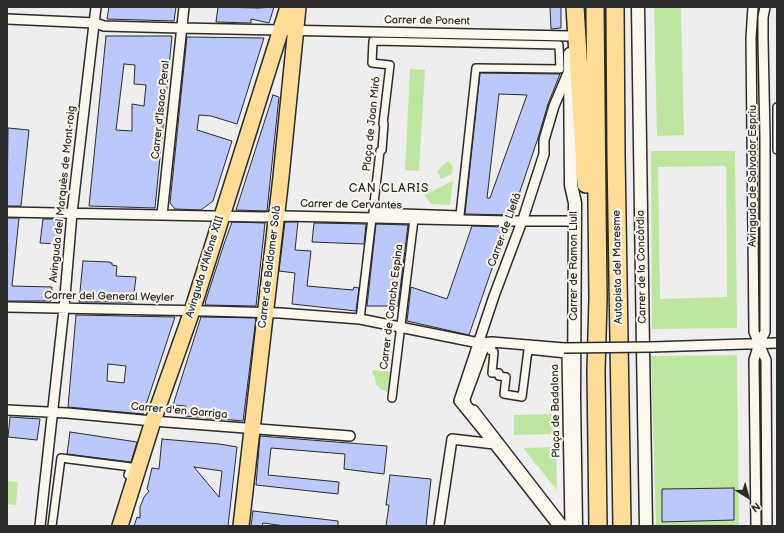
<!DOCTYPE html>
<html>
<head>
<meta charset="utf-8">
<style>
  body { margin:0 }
  #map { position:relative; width:784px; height:533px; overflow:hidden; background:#eeeeef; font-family:"Balsamiq Sans",sans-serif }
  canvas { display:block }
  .frame { position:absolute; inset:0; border:8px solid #2b2b2b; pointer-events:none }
  .north { position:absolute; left:728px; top:477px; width:40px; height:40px; -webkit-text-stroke:3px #fbf7ec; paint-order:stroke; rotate:143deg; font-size:11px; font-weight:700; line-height:16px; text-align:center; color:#2b2b2b }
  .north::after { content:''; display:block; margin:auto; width:14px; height:18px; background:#2b2b2b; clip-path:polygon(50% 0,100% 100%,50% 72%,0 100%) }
</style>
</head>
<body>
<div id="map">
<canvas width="784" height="533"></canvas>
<div class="frame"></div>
<div class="north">N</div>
</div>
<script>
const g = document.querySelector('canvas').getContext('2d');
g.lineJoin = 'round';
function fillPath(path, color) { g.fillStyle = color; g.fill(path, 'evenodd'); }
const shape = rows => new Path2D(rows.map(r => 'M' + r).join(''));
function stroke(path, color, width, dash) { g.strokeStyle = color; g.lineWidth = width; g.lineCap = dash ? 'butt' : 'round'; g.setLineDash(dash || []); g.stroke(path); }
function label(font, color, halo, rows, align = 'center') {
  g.font = font + ' "Balsamiq Sans",sans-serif'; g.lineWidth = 4; g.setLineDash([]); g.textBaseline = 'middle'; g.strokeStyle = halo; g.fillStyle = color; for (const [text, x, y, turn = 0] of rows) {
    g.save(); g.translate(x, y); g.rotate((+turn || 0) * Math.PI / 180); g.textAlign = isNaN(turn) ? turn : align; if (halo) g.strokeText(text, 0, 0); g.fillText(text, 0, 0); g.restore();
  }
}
const green = shape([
  [654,7,681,7,684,135,657,136],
  [410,69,425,70,419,171,405,170],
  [651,151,735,151,737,328,652,329],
  [726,166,727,297,660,299,658,167],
  [448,161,453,166,452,174,441,179,437,171],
  [453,181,450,205,431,204,424,195],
  [737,355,739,526,656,526,651,356],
  [373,370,391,372,389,393,380,389,376,384,375,377,372,373],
  [552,414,553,434,514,435,514,415],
  [556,447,557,490,523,448],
  [7,481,18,482,16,505,7,504]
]);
const building = shape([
  [109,7,176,7,174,21,107,19,109,7],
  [218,7,258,8,274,7,269,23,251,19,251,23,216,22,218,7],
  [550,7,561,7,561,28,551,29,550,7],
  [106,36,172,36,155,208,89,206,106,36],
  [124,64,135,65,134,84,146,85,144,106,132,104,132,131,116,130,124,64],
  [187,37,264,38,237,124,211,116,199,115,197,130,232,141,213,201,201,210,175,209,170,203,187,37],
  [480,73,560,74,548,104,538,138,512,215,465,214,480,73],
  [499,94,527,95,490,198,487,198,499,94],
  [273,95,279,97,267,211,236,210,273,95],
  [8,128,29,130,21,206,7,206,8,128],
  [7,218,19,218,12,286,52,287,51,301,7,301,7,218],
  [43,219,61,219,58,244,40,243,43,219],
  [232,222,265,223,256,306,205,305,206,303,205,303,224,244,232,222],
  [285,222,298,222,295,250,311,251,307,286,353,290,354,287,359,288,356,311,292,304,295,273,279,271,285,222],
  [314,223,366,224,364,244,312,242,314,223],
  [376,224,408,225,398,306,367,306,376,224],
  [472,226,504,227,506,228,469,335,407,321,411,287,447,299,472,226],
  [83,261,110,262,110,263,112,263,112,265,117,266,116,276,136,277,133,302,79,302,83,261],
  [76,315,175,317,143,414,68,407,76,315],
  [108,364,126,366,124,383,107,381,108,364],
  [201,317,256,318,243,421,185,416,186,406,173,405,201,317],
  [10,417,40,419,37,440,8,437,10,417],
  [70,432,137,442,131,462,67,454,70,432],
  [260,436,387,446,384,474,344,469,345,454,271,448,268,475,339,482,338,494,256,485,260,436],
  [162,439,219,444,237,447,228,526,134,526,137,517,140,518,140,507,144,497,149,491,147,489,152,468,159,469,162,439],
  [194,467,222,471,219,497,194,467],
  [390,475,431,479,426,526,386,526,389,505,386,505,390,475],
  [734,488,734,520,662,522,662,489,734,488],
  [253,511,338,521,338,526,285,526,263,523,262,526,251,526,253,511]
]);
const pedestrian = shape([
  [373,41,559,45,560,69,476,68,460,215,373,212,380,151,382,150,384,124,383,124,390,65,372,63,373,41],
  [777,107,777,150],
  [360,319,372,218],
  [392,398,414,219],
  [52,526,61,458,131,467,128,475],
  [563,526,563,524,474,409,471,409,467,404,466,399,484,350,488,346,492,346,491,351,494,352,492,373,499,373,499,376,506,377,504,394,522,397,528,350,566,354,569,526]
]);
const minor = shape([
  [753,7,751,38,754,332,766,360,767,526],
  [7,19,95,23,104,26,181,28,569,36],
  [7,212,263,217,284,216,509,221,574,221],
  [162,215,184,7],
  [7,307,207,311,280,313,360,319,479,343,492,342,564,348],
  [652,347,777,343],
  [7,410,67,413,153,421,350,436],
  [40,526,64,308,72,213,96,7],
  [439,526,452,439,494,444],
  [558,526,494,444,459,401,494,296,524,216,544,154,544,140,554,106,568,73],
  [756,526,754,360,759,343,765,332,765,138,763,39,763,17,765,7]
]);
const tertiary = shape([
  [638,7,643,349,646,526],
  [570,54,571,185,575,203,574,397,576,526]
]);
const primary = shape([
  [120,526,153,421,192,311,288,7],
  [241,526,281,177,298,7]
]);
const motorway = shape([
  [575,7,586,184],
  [595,7,598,299,596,371,598,526],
  [615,7,616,154,622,526]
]);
const minorBridge = shape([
  [564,348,652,347]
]);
const streetNames = [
  ["Carrer de Ponent",427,21,1],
  ["Carrer d'Isaac Peral",161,110,-84],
  ["Plaça de Joan Miró",372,124,-84],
  ["Avinguda de Salvador Espriu",753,176,-90],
  ["Avinguda del Marquès de Mont-roig",63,194,-84],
  ["Carrer de Cervantes",351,205,1],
  ["Carrer de Llefià",505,230,-70],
  ["Carrer de Ramon Llull",574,266,-90],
  ["Avinguda d'Alfons XIII",205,267,-73],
  ["Carrer de Baldomer Solà",270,267,-83],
  ["Autopista del Maresme",618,267,-91],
  ["Carrer de la Concòrdia",642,267,-91],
  ["Carrer del General Weyler",109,297,1],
  ["Carrer de Concha Espina",392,307,-83],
  ["Carrer d'en Garriga",179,411,5],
  ["Plaça de Badalona",556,411,-91]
];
const neighbourhoodNames = [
  ["CAN CLARIS",389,189]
];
fillPath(green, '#bfe6a1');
fillPath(building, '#bbc8f9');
stroke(building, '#2b2b2b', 1);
stroke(pedestrian, '#2b2b2b', 10);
stroke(minor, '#2b2b2b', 12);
stroke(tertiary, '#2b2b2b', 15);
stroke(primary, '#2b2b2b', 18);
stroke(motorway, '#2b2b2b', 20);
stroke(pedestrian, '#fbf7ec', 7);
stroke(minor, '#fbf7ec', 9);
stroke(tertiary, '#fbf7ec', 12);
stroke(primary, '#ffdd96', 15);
stroke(motorway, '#ffdd96', 17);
stroke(minorBridge, '#2b2b2b', 12, []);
stroke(minorBridge, '#fbf7ec', 9);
label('11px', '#2b2b2b', '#fbf7ec', streetNames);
g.letterSpacing = '1px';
label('12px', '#2b2b2b', '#fbf7ec', neighbourhoodNames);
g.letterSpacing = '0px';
</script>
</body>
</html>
